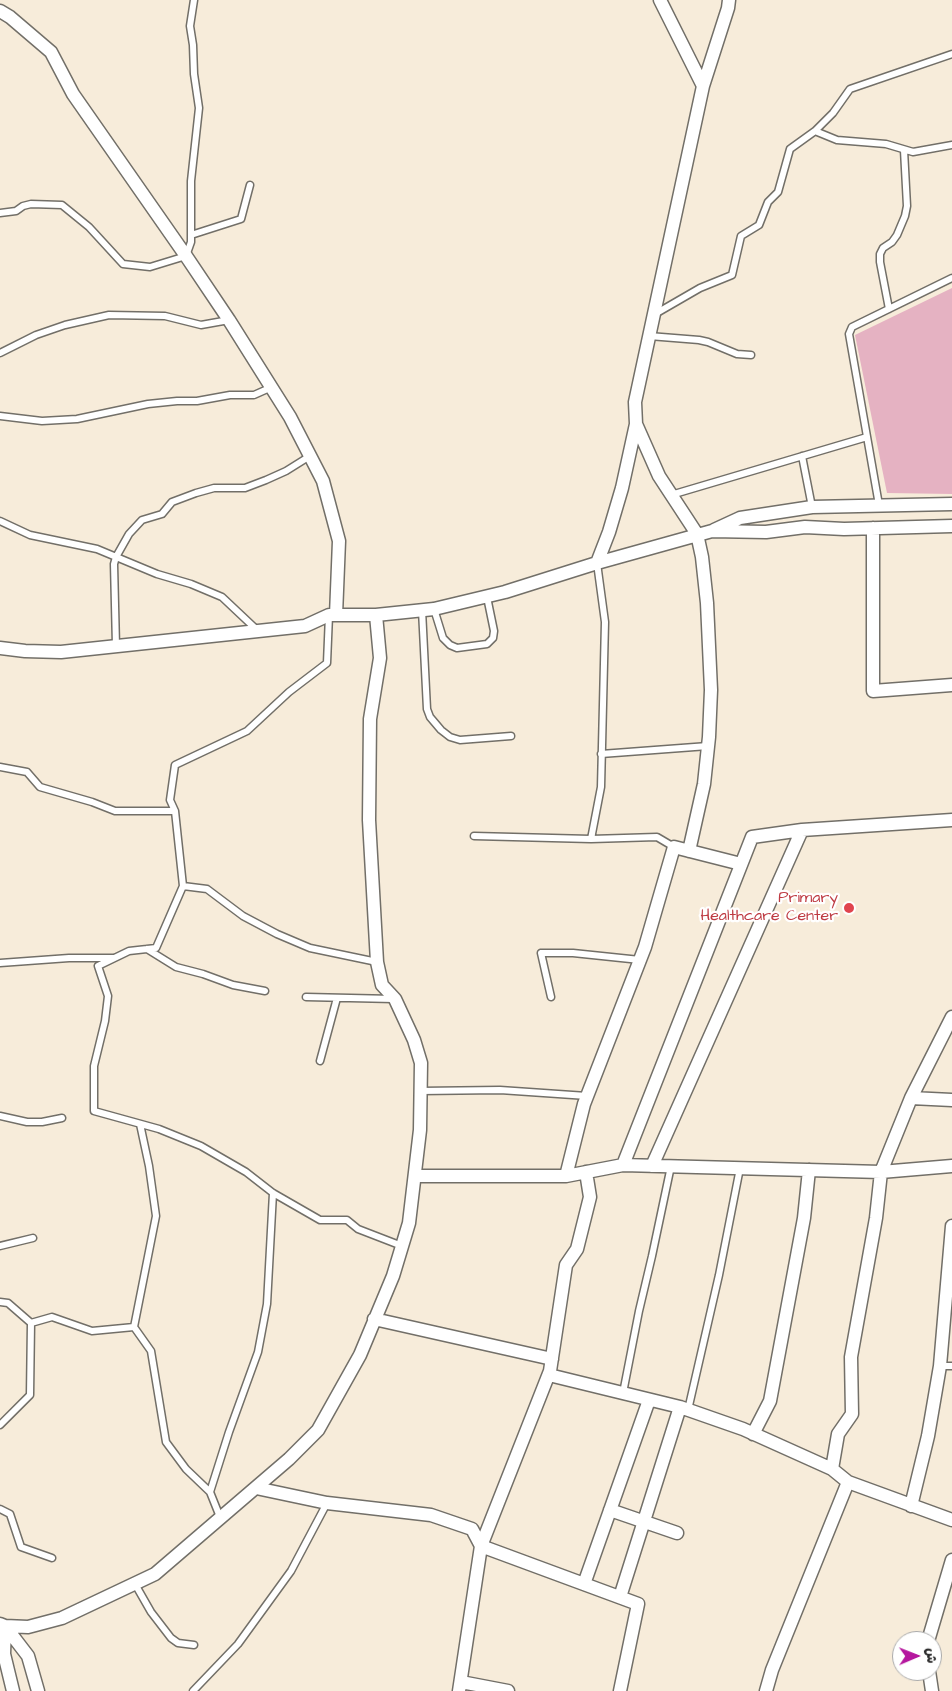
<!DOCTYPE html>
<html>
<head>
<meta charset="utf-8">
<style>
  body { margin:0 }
  #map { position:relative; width:952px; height:1691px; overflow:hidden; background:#f7ecda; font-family:"Architects Daughter","Playpen Sans Arabic",sans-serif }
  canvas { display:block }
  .north { position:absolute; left:892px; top:1631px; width:50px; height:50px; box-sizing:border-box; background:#fff; border:1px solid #aaa; border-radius:50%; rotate:89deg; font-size:14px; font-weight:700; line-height:20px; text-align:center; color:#2b2b2b }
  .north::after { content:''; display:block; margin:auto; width:18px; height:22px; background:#b5179e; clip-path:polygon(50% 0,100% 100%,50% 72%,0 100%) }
</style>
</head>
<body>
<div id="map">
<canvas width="952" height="1691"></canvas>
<div class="north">ش</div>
</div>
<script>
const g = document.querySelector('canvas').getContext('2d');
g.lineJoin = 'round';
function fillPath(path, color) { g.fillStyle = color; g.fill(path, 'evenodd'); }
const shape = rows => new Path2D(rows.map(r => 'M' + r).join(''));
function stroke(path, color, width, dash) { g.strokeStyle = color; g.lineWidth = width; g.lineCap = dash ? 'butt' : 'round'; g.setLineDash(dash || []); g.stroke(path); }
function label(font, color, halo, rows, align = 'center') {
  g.font = font + ' "Architects Daughter",sans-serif'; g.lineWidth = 4.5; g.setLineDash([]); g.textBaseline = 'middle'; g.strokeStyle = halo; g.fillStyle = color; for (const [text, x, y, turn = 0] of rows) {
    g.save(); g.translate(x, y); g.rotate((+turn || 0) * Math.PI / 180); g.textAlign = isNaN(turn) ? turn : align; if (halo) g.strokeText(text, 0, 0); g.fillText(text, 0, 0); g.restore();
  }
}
const building = shape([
  [952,288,952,494,887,493,855,335]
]);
const lane = shape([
  [815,131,837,140,886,144,913,152,952,145],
  [0,213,16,211,23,206,31,204,62,205,89,227,123,264,150,267,186,256,191,242,191,181,199,108,194,74,193,45,190,26,194,0],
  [191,235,241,219,250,185],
  [889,309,880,262,880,254,883,248,892,242,897,235,905,216,907,206,904,150],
  [655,314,700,288,732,275,741,236,759,225,768,202,778,192,790,149,815,131,833,113,850,89,952,54],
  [649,336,699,340,708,342,737,354,751,355],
  [0,353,36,335,65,325,109,315,165,316,201,325,229,320],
  [0,416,42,421,77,419,148,404,177,401,197,401,230,395,254,395,272,387],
  [802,456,812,507],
  [671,495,867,437],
  [879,505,849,334,852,327,952,278],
  [0,521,30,535,97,549,157,574,191,584,222,597,257,630],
  [597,563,605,622,601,787,591,839,657,837,674,847],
  [434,609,443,638,450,645,457,648,487,644,493,638,494,631,487,597],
  [422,610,427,709,430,717,441,730,450,737,460,740,511,736],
  [116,646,114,564,116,557,129,534,142,520,162,514,172,502,196,493,214,488,245,488,266,480,286,471,310,456],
  [601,754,708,746],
  [0,767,27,772,40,787,92,802,115,811,175,811],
  [474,836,591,839],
  [183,886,175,811,170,800,175,765,247,731,289,692,327,663,329,615],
  [147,949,176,967,203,974,233,985,265,991],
  [377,962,310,948,277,934,243,916,207,889,183,886,156,948,129,951,98,966,108,996,105,1021,94,1066,94,1111,159,1129,201,1146,246,1172,273,1193,320,1220,347,1220,358,1229,402,1246],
  [0,963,69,958,113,958],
  [306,997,394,999],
  [551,997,541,953,573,953,640,960],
  [320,1061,337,998],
  [420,1091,500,1090,587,1096],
  [0,1116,27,1122,42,1122,62,1118],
  [140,1124,149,1166,156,1216,134,1327,151,1351,166,1442,186,1469,210,1492],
  [0,1246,33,1238],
  [0,1302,8,1303,31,1323,30,1395,0,1425],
  [31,1323,52,1317,92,1331,134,1327],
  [940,1366,952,1366],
  [623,1393,639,1311,652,1256,671,1166],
  [688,1410,719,1275,740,1168],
  [0,1509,10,1514,21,1547,52,1558],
  [220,1517,210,1492,229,1432,258,1352,267,1304,273,1193],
  [135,1584,151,1612,171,1638,178,1643,194,1645],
  [193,1691,238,1644,291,1571,327,1503]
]);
const street = shape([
  [660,0,703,86,635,402,636,424,659,476,697,534,702,557,707,603,711,690,709,737,704,784,689,851],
  [0,11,10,17,51,52,73,94,186,256,229,320,290,417,323,481,339,541,336,615],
  [703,86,728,8,729,0],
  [873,528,873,691,952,685],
  [714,530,740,518,812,507,952,504],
  [597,563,609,532,622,488,636,424],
  [0,648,25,651,61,652,305,626,329,615,376,615,434,609,505,592,597,563,712,531,766,532,805,527,844,529,952,526],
  [911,1098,952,1017],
  [623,1165,752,837,802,830],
  [652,1166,802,830,952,820],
  [952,1166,881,1172,876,1218,851,1357,852,1414,838,1434,832,1469,848,1482,952,1520],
  [415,1176,566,1176,623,1165,881,1172,911,1098,952,1100],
  [566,1176,584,1104,645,947,674,847,741,864],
  [374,1319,552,1359],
  [549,1375,680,1407,743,1429,832,1469],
  [753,1434,770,1401,804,1218,809,1170],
  [256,1488,327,1503,431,1515,472,1529,481,1546],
  [911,1506,928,1436,940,1366,952,1226],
  [610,1510,677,1533],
  [481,1546,550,1371,566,1265,577,1249,590,1197,586,1172],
  [584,1584,649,1400],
  [620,1597,680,1407],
  [0,1624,5,1626,28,1627,62,1618,155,1574,289,1459,318,1430,360,1355,393,1276,409,1223,420,1130,421,1063,414,1040,395,999,382,985,377,962,369,820,370,719,380,658,376,615],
  [5,1626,28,1656,38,1691],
  [5,1626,4,1654,13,1691],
  [928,1641,952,1560],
  [929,1671,932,1691],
  [461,1682,508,1691],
  [459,1691,481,1546,638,1604,620,1691],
  [766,1691,772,1670,848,1482]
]);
const markers = [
  [849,908,6,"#e0444e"]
];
const healthNames = [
  ["Primary",838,899],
  ["Healthcare Center",838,917]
];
fillPath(building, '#e5b2c2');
stroke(lane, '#726f68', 9);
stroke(street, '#726f68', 15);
stroke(lane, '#fff', 6);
stroke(street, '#fff', 12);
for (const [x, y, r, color] of markers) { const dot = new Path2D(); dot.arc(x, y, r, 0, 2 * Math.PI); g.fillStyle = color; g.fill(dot); stroke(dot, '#fff', 2); }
label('16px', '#be3a42', '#fff', healthNames, 'right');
</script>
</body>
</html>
